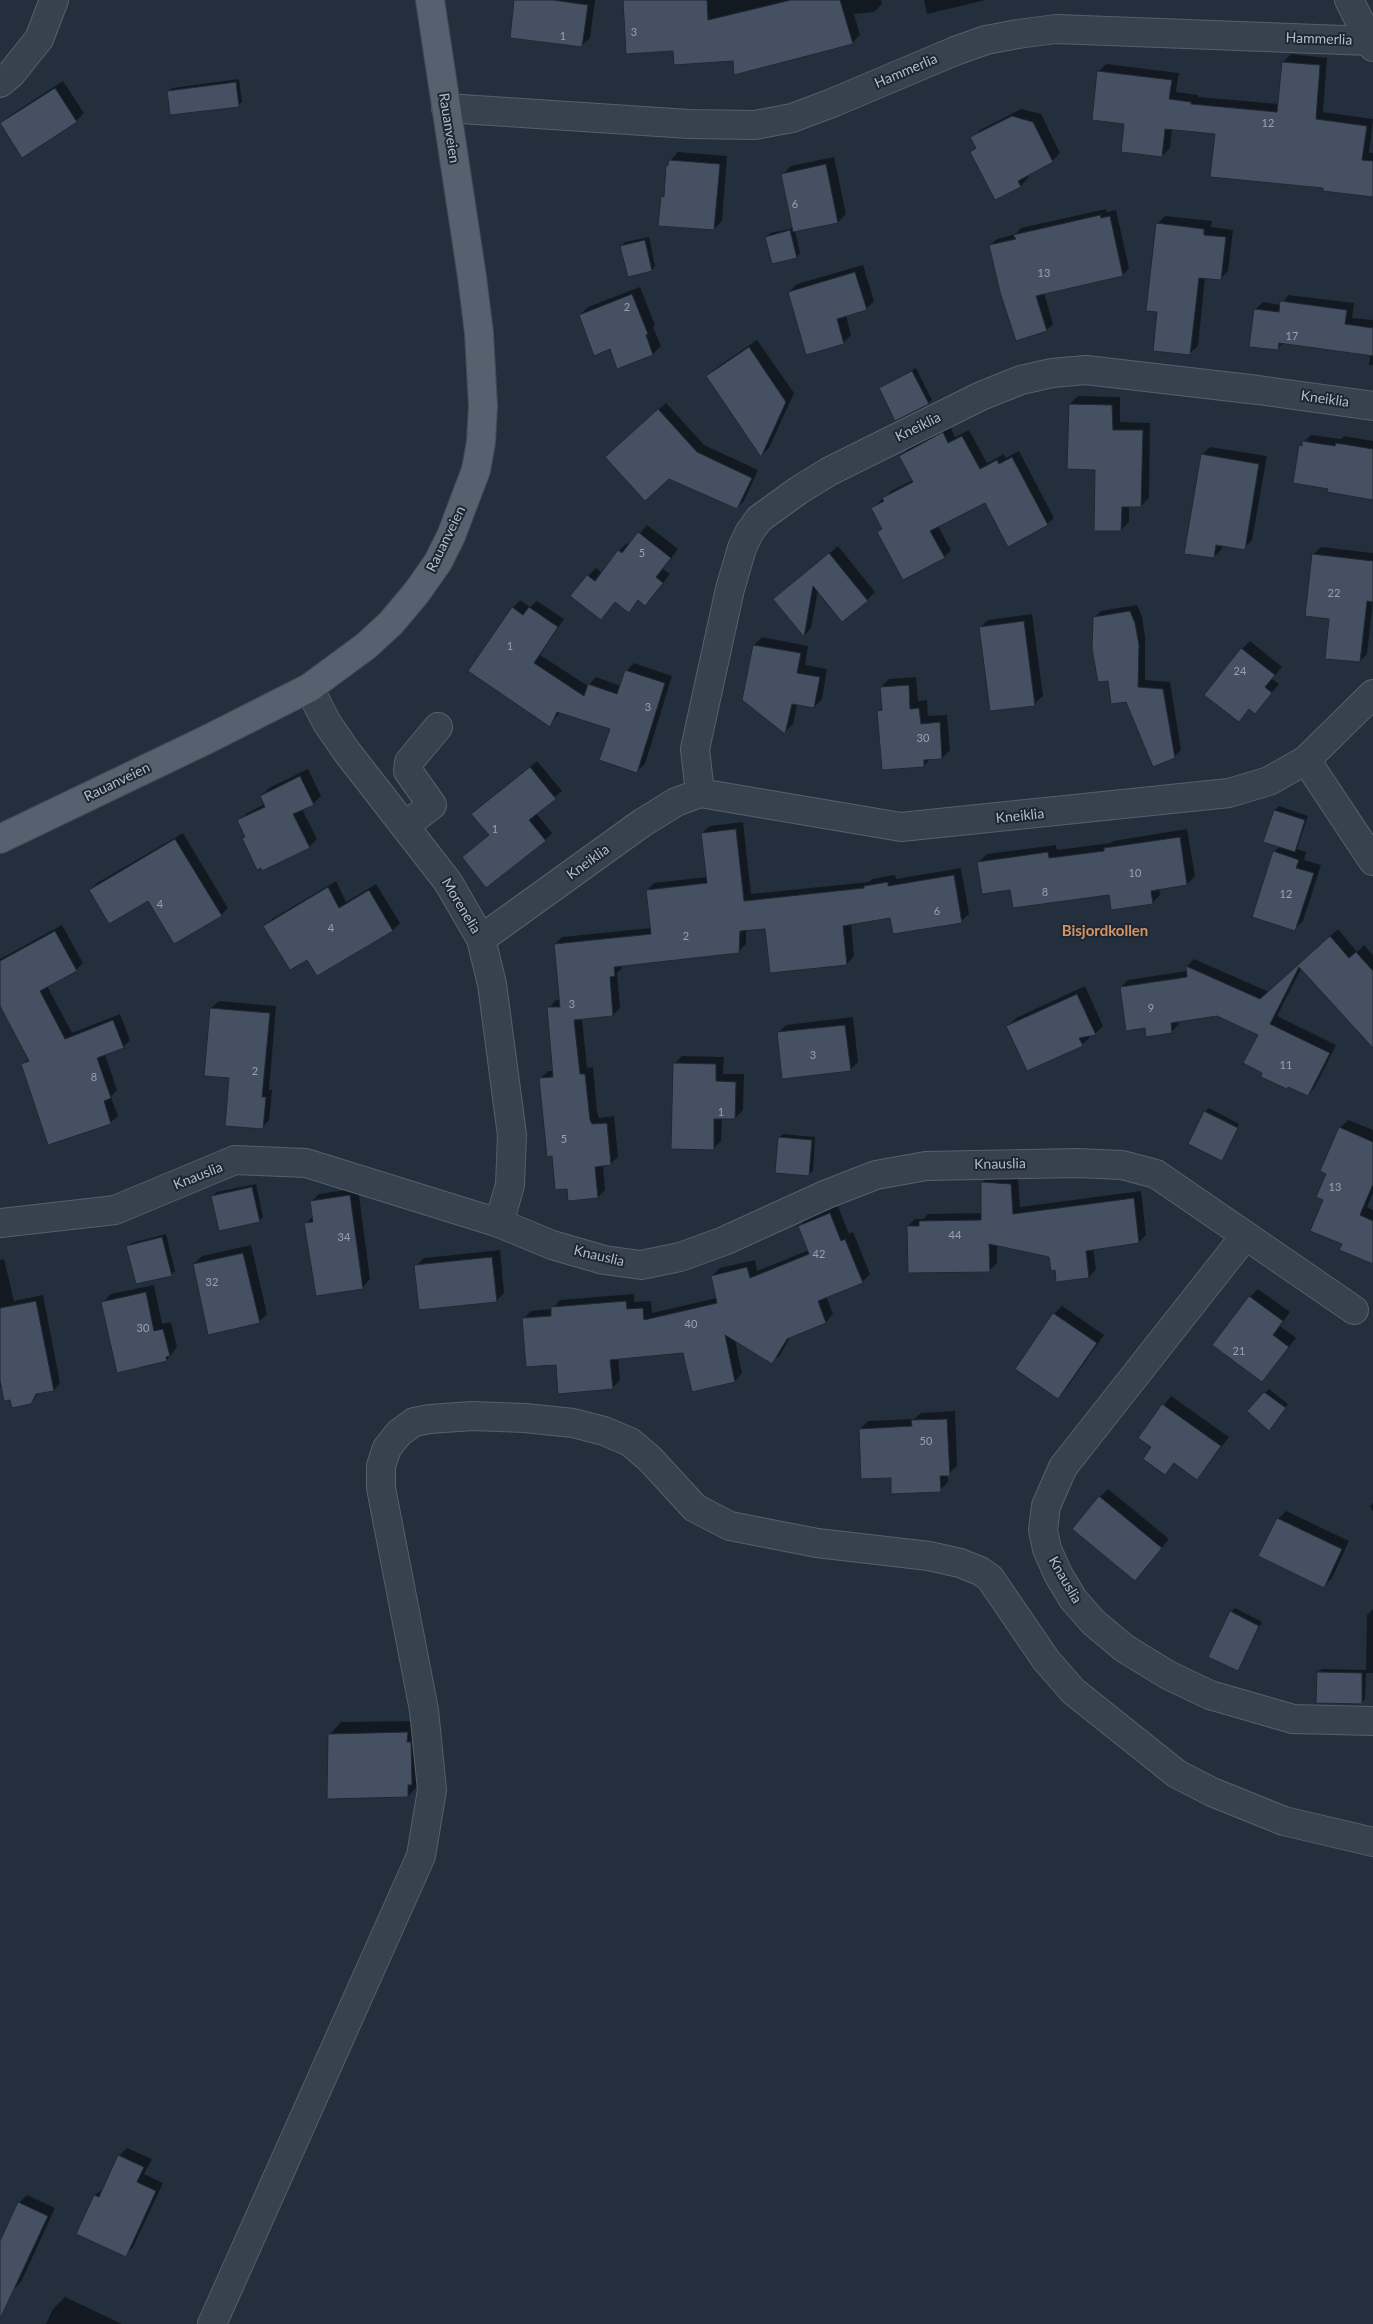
<!DOCTYPE html>
<html>
<head>
<meta charset="utf-8">
<style>
  body { margin:0 }
  canvas { display:block; background:#242f3e }
</style>
</head>
<body>
<canvas width="1373" height="2324"></canvas>
<script>
const g = document.querySelector('canvas').getContext('2d');
g.lineJoin = 'round';
function fillPath(path, color) { g.fillStyle = color; g.fill(path, 'evenodd'); }
const shape = rows => new Path2D(rows.map(r => 'M' + r).join(''));
function stroke(path, color, width, dash) { g.strokeStyle = color; g.lineWidth = width; g.lineCap = dash ? 'butt' : 'round'; g.setLineDash(dash || []); g.stroke(path); }
function label(font, color, halo, rows, align = 'center') {
  g.font = font + ' Lato,sans-serif'; g.lineWidth = 4; g.setLineDash([]); g.textBaseline = 'middle'; g.strokeStyle = halo; g.fillStyle = color; for (const [text, x, y, turn = 0] of rows) {
    g.save(); g.translate(x, y); g.rotate((+turn || 0) * Math.PI / 180); g.textAlign = isNaN(turn) ? turn : align; if (halo) g.strokeText(text, 0, 0); g.fillText(text, 0, 0); g.restore();
  }
}
const shadow = shape([
  [516,0,595,0,590,38,581,46],
  [625,0,881,0,882,4,874,12,854,14,860,35,852,43,734,60,674,50],
  [924,0,986,0,927,14],
  [1291,54,1327,58,1323,112,1373,119,1369,153,1373,153,1373,196,1324,187,1216,133,1172,128,1170,148,1162,156,1126,123,1099,71,1106,64,1179,73,1176,92,1198,95,1198,97,1279,104,1283,62],
  [239,79,242,102,238,105,169,92,172,88],
  [63,81,84,113,76,121,22,156,1,124,9,116],
  [1021,109,1041,114,1060,153,1052,161,1027,174,1029,177,1021,186,996,198,972,152,977,147,972,138,980,130],
  [678,152,727,156,722,221,714,229,662,197,666,193,670,161],
  [834,157,846,214,838,222,795,231,800,253,796,257,766,237,770,233,793,228,783,174,791,166],
  [1106,209,1107,212,1116,210,1129,268,1123,275,1044,293,1053,324,1047,330,1017,339,990,245,997,239,1016,234,1021,228],
  [1165,216,1212,221,1211,227,1233,230,1228,271,1220,279,1205,278,1198,346,1189,354,1159,311,1157,224],
  [649,237,655,266,652,270,622,246,625,242],
  [863,265,874,301,866,309,846,315,851,335,843,343,789,292,797,284],
  [640,287,655,325,653,327,661,346,653,354,580,315,588,307],
  [1288,295,1354,303,1352,318,1373,320,1373,365,1369,365,1370,354,1283,343,1277,349,1256,309,1263,302,1281,305],
  [757,340,794,393,769,448,761,455,708,376,716,368],
  [916,368,932,400,928,403,880,389],
  [1078,396,1120,397,1120,422,1150,423,1149,498,1141,506,1129,506,1129,522,1121,530,1070,404],
  [666,403,704,445,758,470,744,501,737,508,613,450],
  [950,426,955,437,969,430,987,463,1004,454,1006,458,1019,451,1054,518,1047,524,985,501,938,526,951,550,944,557,879,532,883,528,873,508,891,491,913,480,901,456,908,449],
  [1311,435,1341,439,1344,436,1373,441,1373,498,1329,488,1300,446],
  [1210,447,1267,456,1252,540,1244,548,1223,545,1222,549,1214,557,1202,455],
  [647,525,678,549,663,569,670,574,653,596,639,600,629,611,616,601,601,618,588,576,596,568,602,573,619,551,627,543,630,545],
  [838,546,875,592,867,600,818,590,811,628,804,636,774,599],
  [1321,547,1373,553,1373,601,1367,654,1360,661,1330,618,1314,554],
  [520,600,530,607,537,601,564,619,540,655,588,686,596,677,621,686,626,671,634,663,672,676,645,764,637,771,611,728,560,712,550,725,513,608],
  [1137,605,1142,616,1145,637,1145,680,1170,682,1181,750,1174,757,1109,680,1094,618,1101,611],
  [1032,614,1043,696,1034,704,980,628,988,620],
  [762,637,808,646,805,665,827,669,822,699,814,707,797,704,793,724,785,732,743,700,754,645],
  [1250,641,1282,667,1272,679,1279,684,1263,704,1255,712,1250,708,1239,720,1242,649],
  [916,677,918,701,927,700,928,716,947,715,950,750,942,758,931,758,924,766,879,711,883,707,881,687,889,679],
  [537,761,562,791,536,813,552,833,545,840,464,857,490,835,480,807],
  [308,769,321,796,313,804,302,809,317,839,309,847,243,839,246,836,239,821,247,813,265,804,261,796,269,788],
  [1279,806,1308,816,1297,849,1306,852,1304,860,1321,865,1303,921,1295,929,1274,852,1280,846,1265,841,1275,810],
  [743,822,751,894,869,882,872,879,895,875,896,879,961,868,969,914,961,921,891,916,851,923,854,956,847,964,766,928,746,929,746,944,738,952,622,964,622,968,617,973,620,1008,613,1015,582,1018,587,1068,593,1067,597,1112,599,1118,614,1116,618,1157,610,1164,603,1165,605,1190,598,1197,568,1188,554,1155,540,1079,548,1071,553,1071,549,1008,556,1000,560,1000,555,944,562,937,651,928,647,890,654,883,707,877,702,833,710,826],
  [1187,829,1195,876,1187,884,1159,889,1160,895,1152,903,1110,893,1012,889,979,862,987,854,1056,845,1057,850,1111,843,1113,841],
  [183,833,228,908,221,915,174,943,148,900,90,890,97,883],
  [336,881,346,902,376,884,400,923,393,930,318,975,308,958,265,926,272,919],
  [62,925,83,963,76,970,47,986,72,1033,120,1014,130,1040,123,1047,105,1054,117,1090,111,1097,118,1116,111,1122,49,1144,22,1065,29,1058,0,1005,0,959],
  [1338,929,1357,952,1364,945,1373,955,1373,1040,1302,967,1277,1016,1336,1045,1315,1087,1308,1095,1259,1034,1217,1015,1178,1021,1179,1024,1171,1032,1146,1026,1121,987,1128,980,1187,971,1187,966,1194,959,1269,992],
  [1085,986,1103,1026,1095,1034,1089,1035,1090,1037,1082,1045,1008,1026,1016,1018],
  [219,1001,276,1006,269,1090,272,1090,269,1120,262,1128,231,1077,206,1075,211,1008],
  [853,1017,858,1062,850,1070,778,1033,786,1025],
  [682,1056,724,1057,723,1074,744,1074,743,1110,735,1118,722,1117,721,1141,713,1149,674,1064],
  [1209,1108,1239,1124,1222,1160,1205,1112],
  [1348,1120,1373,1130,1373,1193,1367,1207,1373,1210,1373,1255,1343,1244,1325,1200,1328,1173,1340,1128],
  [783,1134,815,1137,813,1171,809,1174,779,1138],
  [989,1176,1018,1177,1020,1207,1141,1191,1146,1235,1139,1242,1093,1248,1096,1269,1089,1277,1056,1269,1050,1256,997,1244,997,1263,990,1270,908,1226,915,1219,923,1219,928,1214,982,1213,982,1183],
  [256,1184,263,1217,259,1221,213,1196,216,1192],
  [358,1188,370,1279,362,1288,306,1224,313,1216,311,1202,319,1194],
  [838,1206,849,1234,853,1232,870,1274,862,1282,826,1296,833,1314,826,1322,791,1336,780,1355,772,1362,735,1340,742,1373,735,1381,684,1352,618,1358,620,1380,612,1388,557,1363,523,1319,531,1311,552,1309,560,1300,634,1294,634,1302,651,1301,652,1313,717,1298,712,1276,720,1268,755,1260,757,1271,809,1250,799,1226,807,1218],
  [166,1234,175,1271,171,1275,128,1246,131,1243],
  [251,1245,267,1314,259,1322,194,1264,202,1256],
  [500,1250,504,1293,496,1301,416,1266,424,1258],
  [4,1259,14,1301,43,1295,60,1383,54,1390,39,1392,31,1403,11,1398,3,1387,0,1387,0,1260],
  [154,1285,162,1324,171,1322,177,1347,167,1360,102,1303,111,1294],
  [1258,1289,1290,1312,1280,1326,1296,1338,1262,1381,1250,1297],
  [1062,1306,1104,1335,1066,1389,1058,1397,1054,1314],
  [1269,1389,1288,1404,1269,1429,1248,1411],
  [1171,1396,1229,1437,1197,1478,1175,1463,1165,1473,1153,1447,1140,1438],
  [955,1411,957,1466,948,1474,948,1482,940,1490,892,1476,860,1429,868,1421,914,1419,921,1413],
  [1108,1489,1169,1539,1135,1580,1100,1497],
  [1373,1503,1373,1512,1370,1506],
  [1286,1511,1349,1541,1332,1578,1324,1586,1278,1519],
  [1235,1608,1262,1622,1238,1670,1231,1612],
  [1373,1609,1373,1673,1366,1673,1365,1699,1361,1703,1318,1672,1322,1669,1366,1670,1367,1615],
  [419,1721,420,1784,408,1796,329,1735,341,1722],
  [127,2148,152,2159,144,2174,163,2183,133,2247,125,2256,78,2234,95,2195,104,2188,119,2156],
  [27,2195,55,2208,21,2282,13,2290,0,2284,0,2244,19,2203],
  [65,2297,122,2324,46,2324,53,2309]
]);
const building = shape([
  [514,0,553,0,588,5,582,47,510,38,514,0],
  [623,0,707,0,708,20,791,0,840,0,853,44,734,75,733,61,674,65,673,51,626,54,623,0],
  [1282,62,1320,65,1316,119,1367,126,1362,160,1373,161,1373,197,1323,191,1323,188,1210,177,1215,134,1165,129,1162,157,1121,152,1124,124,1092,120,1097,71,1172,80,1169,99,1191,102,1191,104,1277,112,1282,62],
  [236,82,239,107,170,115,167,91,236,82],
  [55,88,77,122,22,158,0,123,55,88],
  [1012,116,1033,122,1053,162,1018,181,1021,187,995,200,970,152,976,148,970,137,1012,116],
  [669,160,720,164,714,230,658,226,661,196,664,197,666,166,668,165,669,160],
  [826,164,838,223,793,232,781,174,826,164],
  [1100,215,1101,218,1110,216,1123,276,1036,296,1047,331,1016,341,1000,292,989,245,1016,239,1013,235,1100,215],
  [1156,223,1204,229,1204,235,1226,237,1221,280,1199,278,1190,355,1153,351,1157,312,1146,311,1156,223],
  [790,230,797,258,772,264,765,237,790,230],
  [645,240,652,271,628,277,620,246,645,240],
  [855,272,867,310,837,319,844,344,806,355,788,292,855,272],
  [632,294,648,334,646,335,653,355,617,369,610,349,594,356,579,315,632,294],
  [1280,301,1347,310,1345,324,1373,328,1373,356,1279,343,1278,350,1249,347,1254,309,1279,312,1280,301],
  [749,347,786,402,761,457,706,376,749,347],
  [912,371,929,404,895,421,879,388,912,371],
  [1069,404,1112,405,1113,430,1143,430,1141,507,1122,507,1121,531,1094,531,1095,470,1067,469,1069,404],
  [658,409,697,452,752,478,737,509,669,479,645,501,605,457,658,409],
  [943,432,948,443,962,436,980,469,997,460,999,464,1012,457,1048,525,1008,547,985,503,930,531,945,558,903,580,877,532,882,529,871,508,884,501,882,498,913,482,899,456,943,432],
  [1302,441,1335,446,1336,443,1373,449,1373,500,1327,492,1328,489,1293,483,1299,445,1302,446,1302,441],
  [1201,454,1259,464,1245,550,1216,545,1214,558,1184,554,1201,454],
  [638,532,671,558,656,577,663,583,645,606,638,600,629,613,615,602,601,620,570,596,587,575,595,581,618,550,622,553,638,532],
  [829,553,868,601,842,622,813,586,804,637,773,599,829,553],
  [1312,554,1373,561,1373,602,1367,601,1360,662,1325,659,1329,619,1305,616,1312,554],
  [512,607,523,615,529,607,558,627,534,663,584,696,588,684,617,694,625,670,665,683,637,773,599,760,610,729,557,712,550,727,468,671,512,607],
  [1130,611,1135,623,1139,645,1138,687,1163,689,1175,758,1153,767,1126,702,1111,704,1108,681,1098,682,1092,649,1093,617,1130,611],
  [1024,621,1035,706,990,711,979,627,1024,621],
  [753,645,801,653,797,673,820,677,814,708,792,704,785,734,742,700,753,645],
  [1241,648,1275,675,1265,687,1272,693,1255,714,1249,709,1239,722,1204,695,1241,648],
  [909,685,910,709,919,708,921,724,940,722,942,759,924,760,924,767,882,770,877,711,882,710,880,687,909,685],
  [530,767,556,799,529,820,546,841,486,888,462,857,489,835,471,814,530,767],
  [300,776,314,805,293,814,310,848,262,871,261,868,257,870,242,838,245,837,237,820,265,807,260,796,300,776],
  [1274,810,1305,820,1295,852,1263,842,1274,810],
  [736,829,744,901,864,888,864,886,888,882,888,886,954,875,962,923,893,934,890,918,843,926,847,965,770,973,765,929,740,931,739,953,614,967,615,976,610,977,613,1016,574,1020,580,1074,585,1074,590,1120,592,1124,607,1123,611,1165,595,1167,598,1198,568,1201,567,1189,555,1190,552,1156,547,1157,539,1078,553,1077,547,1007,560,1007,554,944,651,934,646,890,707,883,701,833,736,829],
  [1180,837,1187,885,1151,891,1153,904,1111,910,1109,895,1013,908,1010,890,982,894,977,862,1048,852,1049,858,1104,851,1104,848,1180,837],
  [175,839,222,916,174,944,148,901,109,924,89,890,175,839],
  [1273,851,1299,860,1296,868,1314,873,1295,931,1252,917,1273,851],
  [328,887,339,908,369,890,393,931,317,976,307,960,290,970,263,926,328,887],
  [55,931,77,971,40,991,65,1039,113,1020,124,1048,97,1058,111,1098,104,1101,111,1124,48,1145,21,1064,29,1061,0,1006,0,961,55,931],
  [1330,936,1349,958,1356,952,1373,971,1373,1048,1299,967,1270,1024,1330,1053,1308,1096,1288,1087,1287,1089,1261,1077,1262,1073,1243,1063,1258,1035,1217,1016,1171,1023,1172,1033,1146,1037,1145,1028,1126,1031,1120,987,1187,977,1186,966,1260,999,1330,936],
  [1077,994,1096,1035,1079,1038,1083,1046,1027,1071,1006,1026,1077,994],
  [210,1008,270,1013,262,1097,266,1097,263,1129,225,1126,229,1078,204,1076,210,1008],
  [845,1025,851,1071,782,1079,777,1032,845,1025],
  [673,1063,716,1064,716,1081,736,1082,735,1119,714,1119,714,1150,671,1149,673,1063],
  [1204,1111,1238,1128,1222,1161,1188,1144,1204,1111],
  [1339,1127,1373,1142,1373,1184,1360,1215,1373,1221,1373,1264,1339,1250,1342,1244,1310,1231,1323,1200,1316,1197,1326,1174,1320,1171,1339,1127],
  [778,1137,812,1140,809,1176,775,1173,778,1137],
  [981,1182,1011,1184,1013,1214,1134,1198,1139,1243,1086,1251,1089,1278,1056,1282,1055,1270,1051,1271,1049,1257,989,1244,990,1272,908,1273,907,1226,919,1226,919,1221,981,1220,981,1182],
  [252,1187,260,1222,219,1231,211,1196,252,1187],
  [350,1195,363,1289,316,1296,304,1223,313,1222,310,1201,350,1195],
  [830,1213,841,1241,845,1239,863,1283,818,1301,826,1323,787,1339,772,1364,725,1335,735,1382,692,1392,683,1353,610,1360,613,1389,558,1394,556,1365,526,1367,522,1318,551,1316,551,1307,626,1301,627,1309,643,1308,644,1320,717,1303,711,1276,747,1267,750,1278,809,1254,798,1226,830,1213],
  [162,1237,172,1276,136,1284,126,1246,162,1237],
  [243,1253,260,1323,208,1335,193,1264,243,1253],
  [492,1257,497,1302,419,1310,414,1265,492,1257],
  [146,1292,154,1331,163,1329,170,1356,166,1357,167,1361,117,1373,101,1302,146,1292],
  [1249,1296,1283,1321,1273,1335,1289,1347,1262,1382,1212,1345,1249,1296],
  [36,1301,54,1391,36,1394,31,1404,12,1408,10,1400,4,1401,0,1380,0,1308,36,1301],
  [1053,1313,1097,1343,1058,1399,1015,1369,1053,1313],
  [1264,1392,1286,1408,1269,1431,1247,1411,1264,1392],
  [1162,1404,1221,1446,1197,1480,1174,1463,1165,1475,1143,1459,1151,1447,1138,1438,1162,1404],
  [947,1419,950,1476,940,1476,941,1492,891,1494,891,1478,861,1479,859,1429,912,1426,911,1420,947,1419],
  [1099,1496,1162,1548,1135,1581,1072,1529,1099,1496],
  [1277,1518,1342,1549,1324,1588,1258,1556,1277,1518],
  [1230,1611,1259,1626,1238,1671,1208,1657,1230,1611],
  [1317,1672,1362,1673,1362,1704,1316,1703,1317,1672],
  [408,1732,407,1742,411,1742,412,1785,408,1785,408,1797,327,1799,328,1734,408,1732],
  [118,2155,144,2167,137,2182,156,2191,126,2257,76,2234,94,2195,99,2197,118,2155],
  [18,2202,48,2216,0,2319,0,2241,18,2202]
]);
const minor = shape([
  [1349,0,1373,47],
  [0,83,11,74,39,39,54,0],
  [446,108,689,124,755,125,792,118,832,103,955,51,986,40,1018,34,1056,29,1369,41],
  [309,688,327,723,347,752,448,882,481,939,492,984,512,1135,510,1185,499,1223],
  [1306,760,1373,861],
  [700,793,695,749,730,589,742,548,749,533,759,519,799,490,830,471,981,396,1021,380,1052,373,1086,370,1258,390,1373,406],
  [405,826,432,805,408,771,409,762,438,727],
  [481,939,642,823,676,802,700,793,901,827,1229,793,1269,781,1306,760,1373,694],
  [0,1223,115,1210,235,1160,306,1163,499,1223,552,1245,604,1260,641,1265,680,1257,724,1241,827,1194,876,1175,926,1166,1077,1163,1122,1165,1156,1174,1354,1310],
  [1245,1236,1063,1467,1046,1506,1043,1530,1047,1549,1058,1574,1073,1599,1093,1622,1124,1648,1168,1675,1210,1695,1293,1719,1373,1721],
  [212,2324,421,1856,432,1790,424,1710,381,1488,381,1466,387,1448,399,1433,414,1422,430,1419,472,1416,525,1418,573,1423,604,1431,630,1442,650,1459,695,1508,730,1526,817,1543,929,1556,960,1563,980,1571,990,1578,1046,1660,1073,1691,1177,1774,1212,1792,1284,1821,1373,1842]
]);
const major = shape([
  [0,839,206,740,309,688,366,646,391,623,417,592,438,562,451,536,476,470,481,442,483,406,479,333,472,277,430,0]
]);
const numberNames = [
  ["3",634,32],
  ["1",563,36],
  ["12",1268,123],
  ["6",795,204],
  ["13",1044,273],
  ["2",627,307],
  ["17",1292,336],
  ["5",642,553],
  ["22",1334,593],
  ["1",510,646],
  ["24",1240,671],
  ["3",648,707],
  ["30",923,738],
  ["1",495,829],
  ["10",1135,873],
  ["8",1045,892],
  ["12",1286,894],
  ["4",160,904],
  ["6",937,911],
  ["4",331,928],
  ["2",686,936],
  ["3",572,1004],
  ["9",1151,1008],
  ["3",813,1055],
  ["11",1286,1065],
  ["2",255,1071],
  ["8",94,1077],
  ["1",721,1112],
  ["5",564,1139],
  ["13",1335,1187],
  ["44",955,1235],
  ["34",344,1237],
  ["42",819,1254],
  ["32",212,1282],
  ["40",691,1324],
  ["30",143,1328],
  ["21",1239,1351],
  ["50",926,1441]
];
const streetNames = [
  ["Hammerlia",1319,39,2],
  ["Hammerlia",906,71,-23],
  ["Rauanveien",449,128,81],
  ["Kneiklia",1325,399,8],
  ["Kneiklia",918,427,-26],
  ["Rauanveien",446,539,-64],
  ["Rauanveien",117,782,-26],
  ["Kneiklia",1020,816,-6],
  ["Kneiklia",588,862,-36],
  ["Morenelia",461,906,59],
  ["Knauslia",1000,1164,-1],
  ["Knauslia",198,1176,-22],
  ["Knauslia",599,1256,13],
  ["Knauslia",1065,1580,60]
];
const neighbourhoodNames = [
  ["Bisjordkollen",1105,931]
];
fillPath(shadow, '#0007');
fillPath(building, '#455162');
stroke(building, '#1f2835', 1);
stroke(minor, '#565f6c', 30);
stroke(major, '#414a57', 30);
stroke(minor, '#38414e', 28);
stroke(major, '#56606e', 28);
label('11px', '#98a1af', null, numberNames);
label('14px', '#b4bcc9', '#1d2633', streetNames);
label('bold 15px', '#d59563', '#1d2633', neighbourhoodNames);
</script>
</body>
</html>
